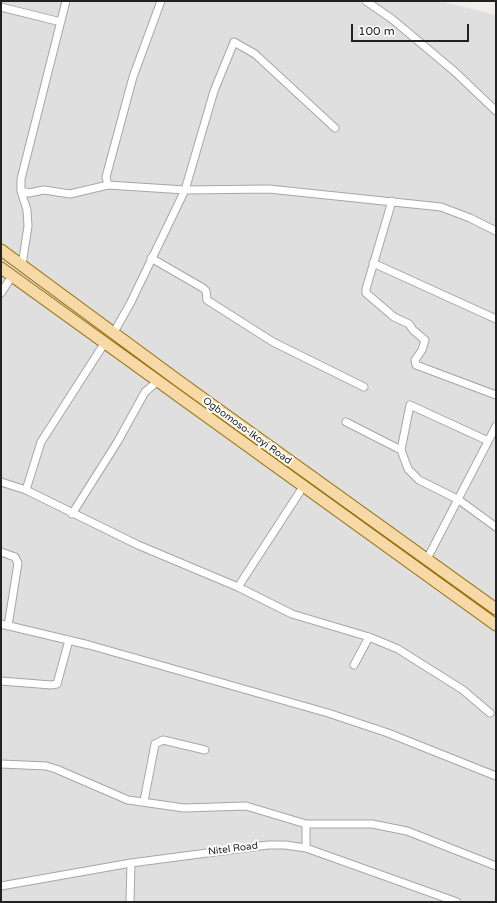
<!DOCTYPE html>
<html>
<head>
<meta charset="utf-8">
<style>
  body { margin:0 }
  #map { position:relative; width:497px; height:903px; overflow:hidden; background:#f1efe9; font-family:"Varela Round",sans-serif }
  canvas { display:block }
  .frame { position:absolute; inset:0; border:2px solid #222; pointer-events:none }
  .scale { position:absolute; left:351px; top:24px; width:118px; height:18px; box-sizing:border-box; border:2px solid #222; border-top:0; padding-left:5px; font-size:12px; line-height:14px; white-space:nowrap; color:#222; -webkit-text-stroke:3px #fff; paint-order:stroke }
</style>
</head>
<body>
<div id="map">
<canvas width="497" height="903"></canvas>
<div class="frame"></div>
<div class="scale">100 m</div>
</div>
<script>
const g = document.querySelector('canvas').getContext('2d');
g.lineJoin = 'round';
function fillPath(path, color) { g.fillStyle = color; g.fill(path, 'evenodd'); }
const shape = rows => new Path2D(rows.map(r => 'M' + r).join(''));
function stroke(path, color, width, dash) { g.strokeStyle = color; g.lineWidth = width; g.lineCap = dash ? 'butt' : 'round'; g.setLineDash(dash || []); g.stroke(path); }
function label(font, color, halo, rows, align = 'center') {
  g.font = font + ' "Varela Round",sans-serif'; g.lineWidth = 4; g.setLineDash([]); g.textBaseline = 'middle'; g.strokeStyle = halo; g.fillStyle = color; for (const [text, x, y, turn = 0] of rows) {
    g.save(); g.translate(x, y); g.rotate((+turn || 0) * Math.PI / 180); g.textAlign = isNaN(turn) ? turn : align; if (halo) g.strokeText(text, 0, 0); g.fillText(text, 0, 0); g.restore();
  }
}
const residential = shape([
  [1,1,440,1,496,15,496,902,1,902]
]);
const minor = shape([
  [161,1,133,77,106,177,108,185,185,190,269,189,441,207,470,218,496,231],
  [366,1,392,19,454,71,496,111],
  [1,7,61,22],
  [21,191,29,193,44,190,70,194,108,185],
  [392,201,366,289,366,293,394,317,409,324,413,330,425,340,422,350,415,360,416,365,496,395],
  [151,258,203,288,206,291,207,300,273,342,364,387],
  [373,263,496,319],
  [22,265,28,226,27,210,21,191,21,179,66,1],
  [1,293,12,276],
  [114,332,130,304,185,190,214,91,234,42,255,54,335,128],
  [346,422,401,450],
  [487,443,486,440,410,405,401,450,408,469,419,480,459,500,496,527],
  [1,482,26,490,138,545,238,587,292,614,369,637,398,649,463,690,490,713],
  [26,490,41,442,102,347,108,344],
  [72,514,118,441,145,392,158,381],
  [1,552,15,557,18,563,8,626],
  [427,559,496,426],
  [238,587,303,487],
  [1,624,89,645,328,713,388,733,496,776],
  [354,665,369,637],
  [1,681,51,685,57,684,69,640],
  [1,764,46,766,56,769,128,800,184,808,246,806,306,824],
  [144,801,155,744,163,740,205,750],
  [306,848,306,824,372,824,407,831,496,866],
  [1,886,131,863,268,845,285,845,306,848,457,902],
  [130,902,131,863]
]);
const primary = shape([
  [1,250,180,382,496,609],
  [1,268,496,625]
]);
const streetNames = [
  ["Ogbomoso-Ikoyi Road",247,431,36],
  ["Nitel Road",233,849,-7]
];
fillPath(residential, '#dfdfdf');
stroke(minor, '#a6a6a6', 9);
stroke(primary, '#976e08', 13);
stroke(minor, '#fff', 7);
stroke(primary, '#f7d9a8', 11);
label('10px', '#222', '#fff', streetNames);
</script>
</body>
</html>
